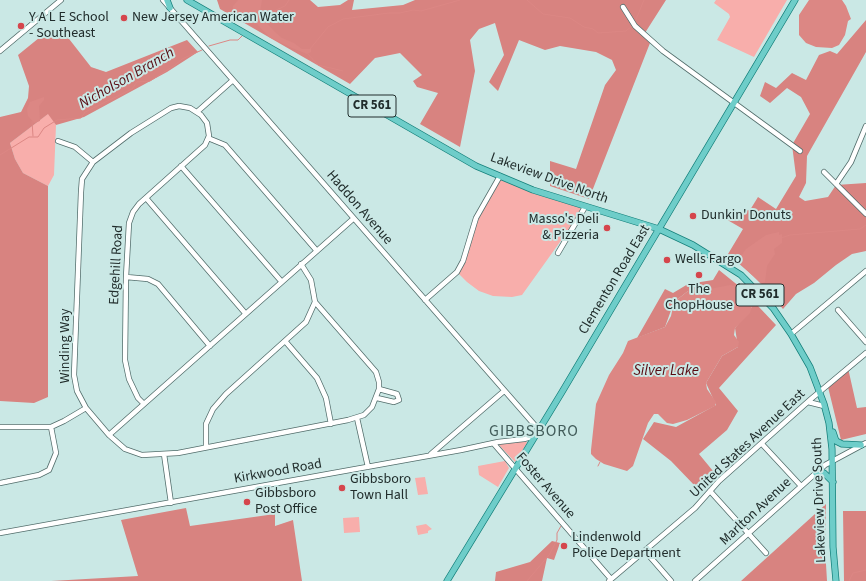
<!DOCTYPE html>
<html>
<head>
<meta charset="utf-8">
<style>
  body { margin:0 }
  canvas { display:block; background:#cae8e5 }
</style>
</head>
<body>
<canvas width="866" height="581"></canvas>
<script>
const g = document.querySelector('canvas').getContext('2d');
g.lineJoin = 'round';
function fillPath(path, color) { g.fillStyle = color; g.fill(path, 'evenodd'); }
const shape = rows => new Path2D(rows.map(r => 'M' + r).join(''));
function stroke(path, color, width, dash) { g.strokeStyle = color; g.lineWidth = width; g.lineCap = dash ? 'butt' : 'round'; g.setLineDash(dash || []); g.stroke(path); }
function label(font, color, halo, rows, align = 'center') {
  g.font = font + ' "Source Sans 3",sans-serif'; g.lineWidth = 4; g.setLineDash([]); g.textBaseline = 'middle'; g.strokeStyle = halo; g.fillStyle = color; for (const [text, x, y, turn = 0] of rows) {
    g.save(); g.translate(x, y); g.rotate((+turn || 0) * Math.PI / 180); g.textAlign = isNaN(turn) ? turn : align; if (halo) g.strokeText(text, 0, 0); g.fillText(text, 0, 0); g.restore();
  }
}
const green = shape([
  [716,0,787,0,754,57,717,40,730,17,729,14,714,3],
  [49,113,56,125,54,175,48,186,23,173,15,159,10,143],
  [500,176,585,207,522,295,512,297,493,296,479,291,467,282,457,272,472,230],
  [526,441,527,443,515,462,498,444],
  [505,461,509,468,498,487,479,475,478,466],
  [425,477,428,494,418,495,415,478],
  [359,517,360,532,344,533,343,518],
  [426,524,432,529,428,531,428,533,418,535,416,526]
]);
const forest = shape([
  [217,0,310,0,318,7,340,5,348,0,354,0,352,10,403,5,415,0,666,0,643,36,650,43,589,199,550,186,550,161,576,169,605,85,616,70,612,60,596,52,560,46,545,50,519,40,498,91,489,82,504,55,495,23,479,29,470,40,475,71,460,147,420,124,438,93,417,87,413,81,422,75,400,53,375,58,350,84,220,9],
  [866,20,866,52,807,156,806,183,799,197,805,201,828,197,836,185,866,183,866,251,852,254,836,265,814,283,796,294,783,309,761,283,728,254,743,229,717,214,750,210,758,197,776,209,796,176,792,145,810,114,801,97,787,88,770,103,760,96,765,82,776,88,792,73,806,80,819,55,830,51,837,54],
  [50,29,66,35,91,67,106,72,187,40,198,52,167,72,84,117,56,125,48,114,10,143,15,159,23,173,48,186,48,397,34,403,0,401,0,117,21,112,28,98,29,86,18,55],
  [719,270,740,287,688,291,674,302,665,327,637,338,665,289,673,293,688,284,713,280],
  [741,288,776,325,719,388,738,411,727,430,699,454,713,471,696,487,671,461,643,439,654,422,676,427,716,405,706,383,722,356,738,347,735,328,752,307],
  [848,368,857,408,866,407,866,434,841,440,828,387],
  [826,504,825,547,827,581,741,581],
  [186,508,190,526,275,514,275,526,293,520,302,581,51,581,138,576,121,520],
  [843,511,866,511,866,581,844,581],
  [552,541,560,543,554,560,547,558,542,581,495,581,496,572,530,562]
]);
const water = shape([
  [238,0,262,0,260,12,265,21,275,32,282,38,294,43,302,49,311,49,311,52,307,54,292,48,269,37,257,24,247,22,241,14,233,9,233,6],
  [809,0,842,0,846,6,851,19,848,21,845,35,839,45,832,48,816,47,806,43,799,35,799,15],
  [44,97,44,100,39,106,40,121,34,123,28,116,27,109,30,102],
  [779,232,779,235,782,234,782,243,774,249,775,254,767,266,765,282,761,284,741,264,741,256,746,249,766,235],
  [730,285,741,287,750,297,753,303,750,313,735,328,734,335,739,342,738,347,722,356,706,383,707,389,716,402,715,406,687,420,673,424,667,423,658,414,654,414,648,423,633,466,627,471,604,464,596,459,591,454,591,450,596,404,609,375,623,353,628,341,665,327,671,316,674,302,688,291,700,287,710,289]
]);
const stream = shape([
  [527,0,543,14,570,18,584,27,593,29,598,33,626,31,632,26],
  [263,21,274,11,285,6,289,0],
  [635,22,644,0],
  [209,46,230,40,238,40,242,36],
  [310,49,328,27,343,19,389,13,400,13,413,10,421,11,460,0],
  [307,53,318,65,343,71],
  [32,121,33,136],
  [0,155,29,137,38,137,44,128,57,120,81,118,85,112,132,89,137,82,150,81,175,65,182,59,202,50],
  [781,238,790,235,860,229,866,225],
  [743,290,747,285],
  [598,466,600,462],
  [527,581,549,555,557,540,557,533,561,526],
  [849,581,853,573,866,570]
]);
const minor = shape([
  [163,0,539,430],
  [623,7,635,26,663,51,800,151],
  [0,51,61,0],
  [197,112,233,80],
  [208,138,225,145,317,251],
  [58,141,75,147,93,162],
  [181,166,281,281],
  [824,172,866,214],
  [836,184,851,162,866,126],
  [146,198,245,313],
  [558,253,585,207],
  [126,277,148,279,158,284,210,346],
  [425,300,457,272,463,261,476,218,500,176],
  [838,310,866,342],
  [791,334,866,271],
  [285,341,317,378,326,398,331,424],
  [377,398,394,402,399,400,397,394,379,389],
  [808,402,824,406],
  [144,404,138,398,129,379,125,360,126,277,129,223,133,212,139,204,205,145,209,136,207,123,201,115,190,108,179,106,171,108,131,133,93,162,82,179,81,192,74,375,77,391,86,408,109,435,125,449,142,455,178,453,348,420,364,415,372,407,379,389,379,382,376,372,315,302,311,280,301,264],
  [357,418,368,467],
  [0,427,51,427,64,421,86,408],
  [109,435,353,219],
  [494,444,611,579],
  [762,444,801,486],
  [206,447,206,424,213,409,226,394,306,322,315,302],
  [164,454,171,503],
  [431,454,504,391],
  [0,483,39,475,49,470,56,453,51,427],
  [710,491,766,553],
  [0,533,461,450,498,442,524,439,535,436],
  [645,551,671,581],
  [609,581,695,508,719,481,811,399,866,353],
  [695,581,825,465,866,443]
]);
const major = shape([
  [167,0,170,8],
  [187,0,476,166,533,190,659,229,693,245,741,275,773,308,791,334,810,367,824,404,829,423,832,449,833,547,836,581],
  [833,432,836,441,842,444,861,445],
  [816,473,824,473,833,482],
  [447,581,562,392,795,0]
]);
const markers = [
  [124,18,4,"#d5454c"],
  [21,26,4,"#d5454c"],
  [693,216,4,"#d5454c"],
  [607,228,4,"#d5454c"],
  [667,260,4,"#d5454c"],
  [699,275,4,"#d5454c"],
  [342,488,4,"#d5454c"],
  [247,502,4,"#d5454c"],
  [564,546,4,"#d5454c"]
];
const shields = [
  [372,106,48],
  [760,295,48]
];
const shieldNames = [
  ["CR 561",372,106],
  ["CR 561",760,295]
];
const poiNames = [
  ["Y A L E School",29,18],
  ["- Southeast",29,34],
  ["New Jersey American Water",132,18],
  ["Dunkin' Donuts",701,216],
  ["Masso's Deli",599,220,"right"],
  ["& Pizzeria",599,236,"right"],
  ["Wells Fargo",675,260],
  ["The",699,290,"center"],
  ["ChopHouse",699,306,"center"],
  ["Gibbsboro",350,480],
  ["Town Hall",350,496],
  ["Gibbsboro",255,494],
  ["Post Office",255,510],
  ["Lindenwold",572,538],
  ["Police Department",572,554]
];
const streetNames = [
  ["Lakeview Drive North",549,179,20],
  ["Haddon Avenue",359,208,49],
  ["Edgehill Road",117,265,-87],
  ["Clementon Road East",615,280,-59],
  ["Winding Way",66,346,-90],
  ["United States Avenue East",748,444,-43],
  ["Kirkwood Road",278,472,-10],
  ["Foster Avenue",545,486,49],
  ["Lakeview Drive South",820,500,-92],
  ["Marlton Avenue",756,512,-43]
];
const waterNames = [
  ["Nicholson Branch",127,79,-30],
  ["Silver Lake",666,372]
];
const quarterNames = [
  ["GIBBSBORO",534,432]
];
fillPath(green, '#f8aeab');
fillPath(forest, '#d88380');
fillPath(water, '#dc8784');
stroke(stream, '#dc8784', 1);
stroke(minor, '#526d6b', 6);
stroke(major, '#15807b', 7);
stroke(minor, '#fff', 4.5);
stroke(major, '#6ecdc9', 5.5);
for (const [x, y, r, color] of markers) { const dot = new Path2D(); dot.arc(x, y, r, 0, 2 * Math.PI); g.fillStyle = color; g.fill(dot); stroke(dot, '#cae8e5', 1.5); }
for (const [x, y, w] of shields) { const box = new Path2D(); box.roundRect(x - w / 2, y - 11, w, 22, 3); g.fillStyle = '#cae8e5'; g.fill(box); stroke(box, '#212d2c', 1); }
label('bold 13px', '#212d2c', null, shieldNames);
label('14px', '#212d2c', '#cae8e5', poiNames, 'left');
label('14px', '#212d2c', '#cae8e5', streetNames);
label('italic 15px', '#590c13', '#cae8e5', waterNames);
g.letterSpacing = '1px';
label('16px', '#425c5a', '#cae8e5', quarterNames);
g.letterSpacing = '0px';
</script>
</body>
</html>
